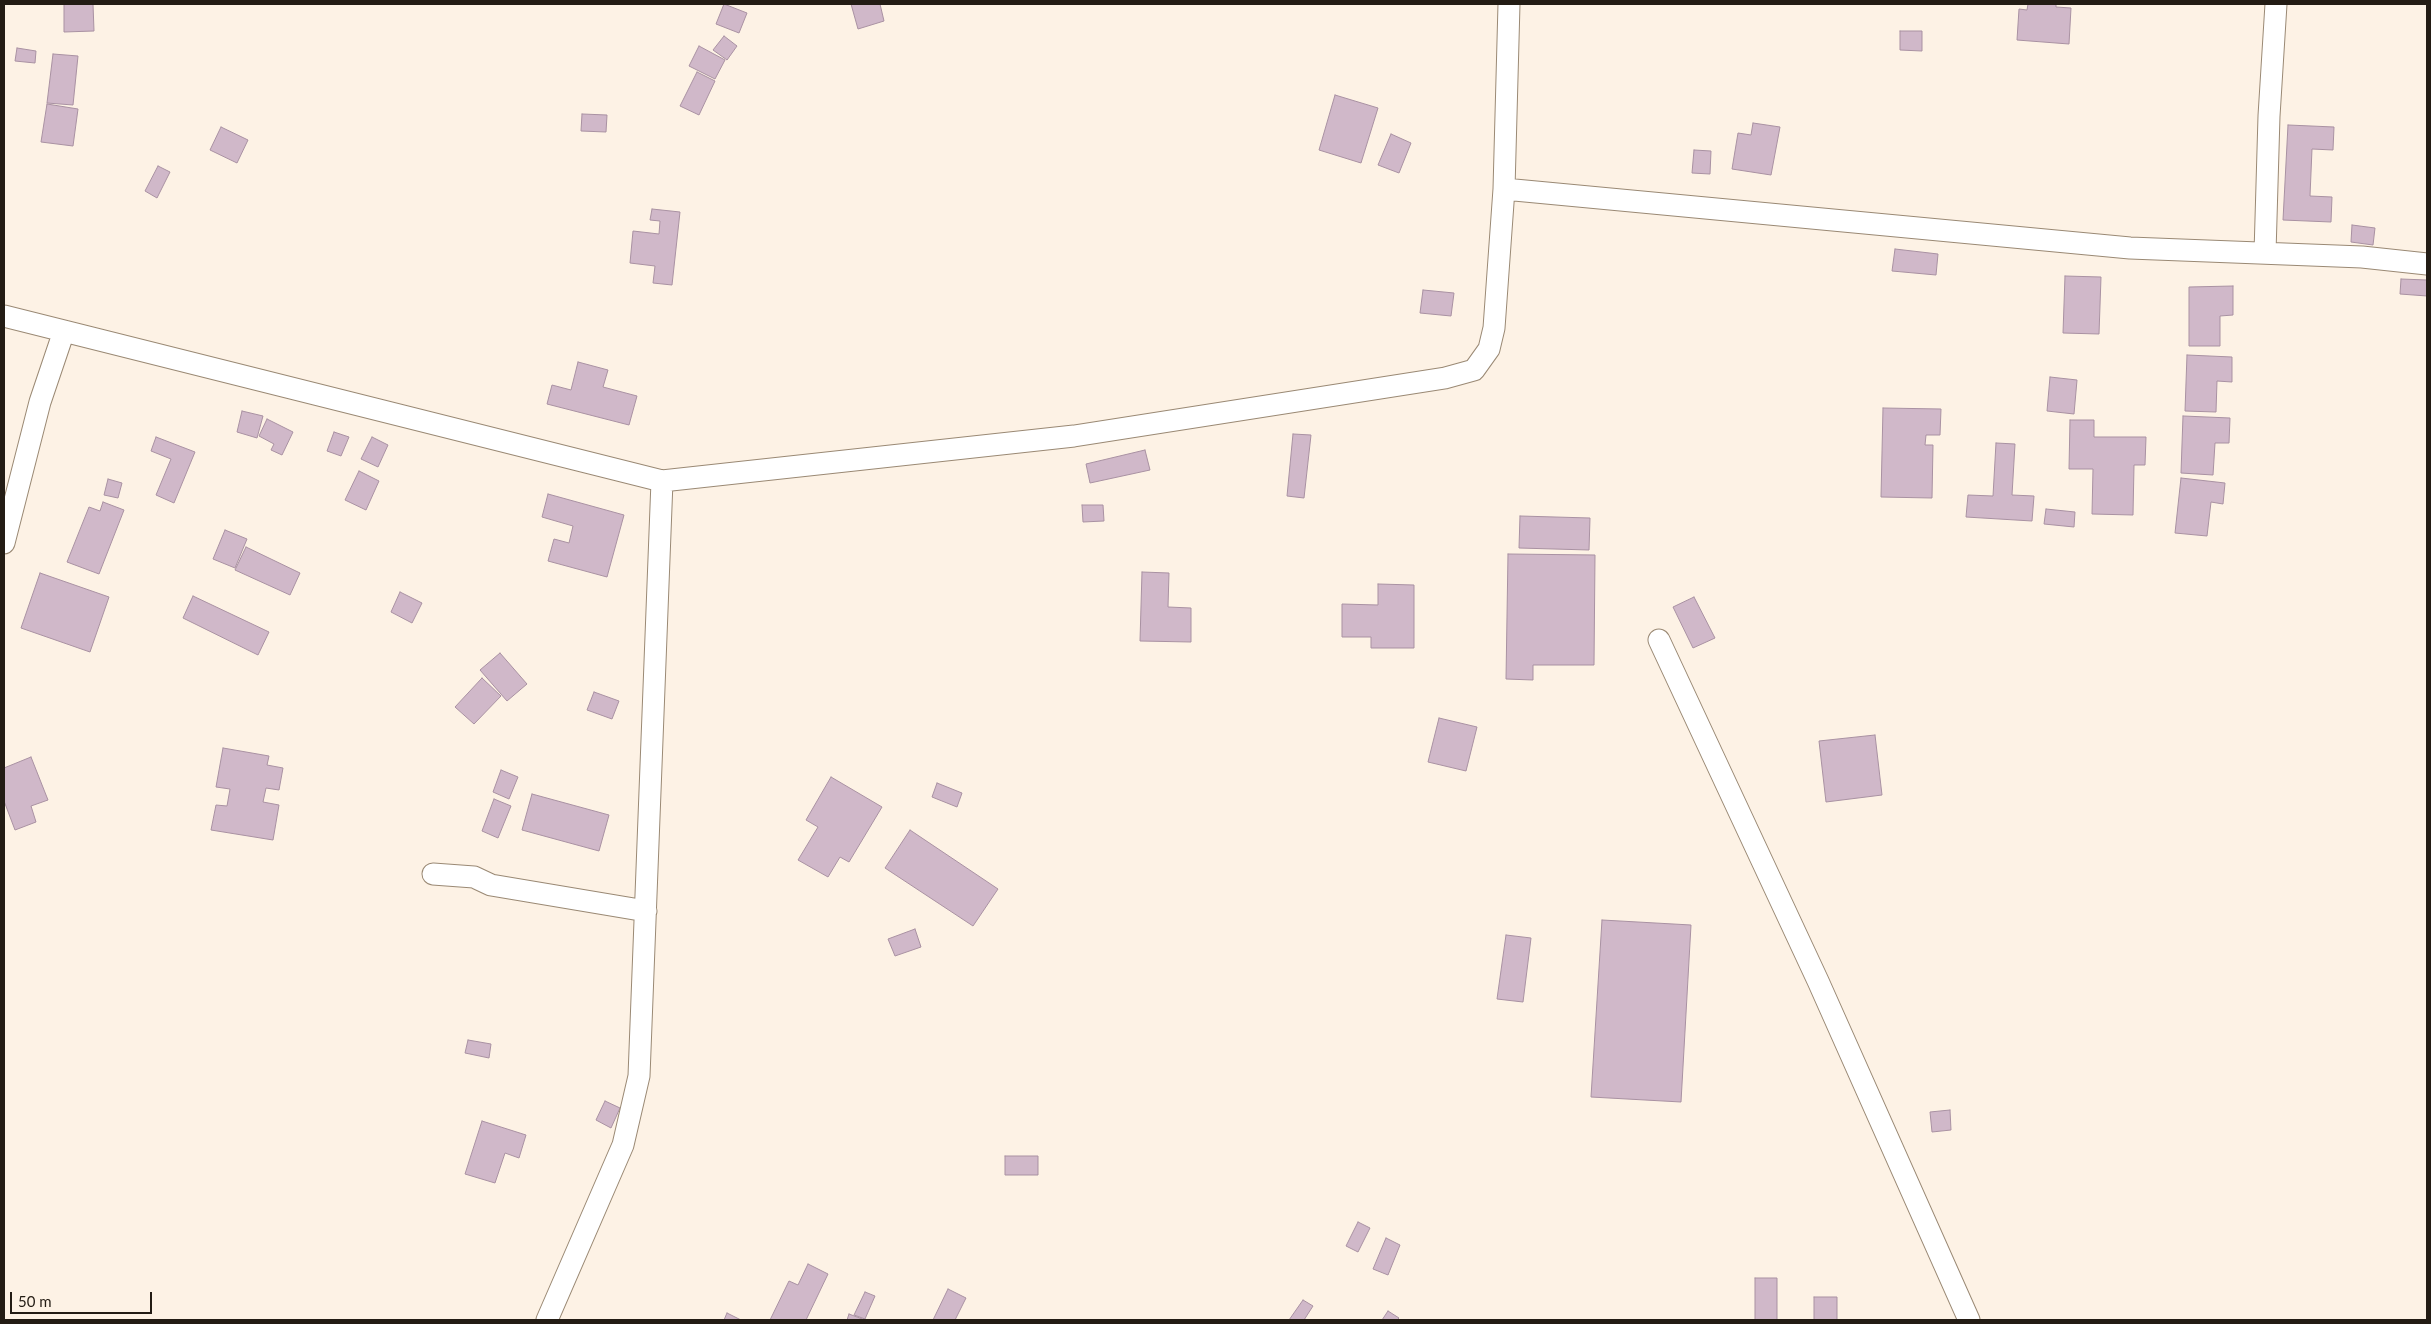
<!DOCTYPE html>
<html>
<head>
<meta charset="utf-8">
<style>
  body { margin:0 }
  #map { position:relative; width:2431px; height:1324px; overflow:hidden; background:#fdf2e5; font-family:Lato,sans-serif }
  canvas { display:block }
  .frame { position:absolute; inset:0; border:5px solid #231c14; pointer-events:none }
  .scale { position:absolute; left:10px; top:1292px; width:142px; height:22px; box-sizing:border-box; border:2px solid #231c14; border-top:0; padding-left:6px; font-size:15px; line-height:18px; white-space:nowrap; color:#231c14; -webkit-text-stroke:4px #fdf2e5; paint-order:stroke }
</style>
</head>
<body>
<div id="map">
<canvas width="2431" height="1324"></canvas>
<div class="frame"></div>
<div class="scale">50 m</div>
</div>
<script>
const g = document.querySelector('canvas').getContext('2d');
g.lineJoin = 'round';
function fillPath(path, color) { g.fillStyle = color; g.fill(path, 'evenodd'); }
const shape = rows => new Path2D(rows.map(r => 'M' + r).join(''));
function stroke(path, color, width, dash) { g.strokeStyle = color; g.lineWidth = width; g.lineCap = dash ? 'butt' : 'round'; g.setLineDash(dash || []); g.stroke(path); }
const building = shape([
  [64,4,93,4,94,31,64,32,64,4],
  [724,4,747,13,739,33,716,24,724,4],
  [851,4,880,4,884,21,858,29,851,4],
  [2028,4,2056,4,2056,7,2071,8,2069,44,2017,40,2019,9,2027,10,2028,4],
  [1900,31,1922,31,1922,51,1900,50,1900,31],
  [724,36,737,46,727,60,713,50,724,36],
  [699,46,725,60,715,79,689,66,699,46],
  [17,48,36,51,35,63,15,61,17,48],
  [53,54,78,56,73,105,47,103,53,54],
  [697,72,715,81,699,115,680,106,697,72],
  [1335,95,1378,108,1361,163,1319,150,1335,95],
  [47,104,78,109,73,146,41,142,47,104],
  [582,114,607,115,606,132,581,131,582,114],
  [1753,123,1780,127,1771,175,1732,169,1738,133,1751,135,1753,123],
  [2288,125,2334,127,2333,150,2312,149,2310,196,2332,197,2331,222,2283,220,2288,125],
  [221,127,248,140,237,163,210,150,221,127],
  [1391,134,1411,143,1399,173,1378,165,1391,134],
  [1694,150,1711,151,1710,174,1692,173,1694,150],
  [158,166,170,172,157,198,145,191,158,166],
  [652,209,680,212,672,285,653,283,655,266,630,263,633,231,659,234,660,221,650,220,652,209],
  [2352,225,2375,228,2373,245,2351,242,2352,225],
  [1895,249,1938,254,1936,275,1892,271,1895,249],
  [2065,276,2101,277,2099,334,2063,333,2065,276],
  [2401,279,2427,280,2427,296,2400,294,2401,279],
  [2233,286,2233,315,2220,316,2220,346,2189,346,2189,287,2233,286],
  [1423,290,1454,293,1451,316,1420,313,1423,290],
  [2187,355,2232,357,2232,382,2217,381,2216,412,2185,411,2187,355],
  [578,362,608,370,603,387,637,396,629,425,547,404,552,385,571,390,578,362],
  [2050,377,2077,380,2074,414,2047,411,2050,377],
  [1883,408,1941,409,1940,435,1926,435,1925,445,1933,445,1932,498,1881,497,1883,408],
  [242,411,263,416,257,438,237,432,242,411],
  [2183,416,2230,418,2229,443,2215,443,2213,475,2181,473,2183,416],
  [267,419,293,432,282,455,271,450,274,444,259,436,267,419],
  [2070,420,2094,420,2094,437,2146,437,2145,465,2134,465,2133,515,2092,514,2093,469,2069,469,2070,420],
  [334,432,349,437,341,456,327,451,334,432],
  [1293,434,1311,435,1304,498,1287,496,1293,434],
  [156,437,195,452,174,503,156,495,171,459,151,451,156,437],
  [372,437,388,445,378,467,361,459,372,437],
  [1996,443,2015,444,2012,495,2034,496,2032,521,1966,517,1968,495,1993,496,1996,443],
  [1145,450,1150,470,1090,483,1086,464,1145,450],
  [359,471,379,481,366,510,345,500,359,471],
  [2181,478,2225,483,2223,504,2211,502,2207,536,2175,533,2181,478],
  [108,479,122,483,118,498,104,495,108,479],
  [548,494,624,515,607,577,548,561,554,539,569,543,573,526,542,517,548,494],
  [103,502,124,510,99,574,67,562,89,507,100,511,103,502],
  [1082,505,1103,505,1104,521,1083,522,1082,505],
  [2046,509,2075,512,2074,527,2044,524,2046,509],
  [1520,516,1590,518,1589,550,1519,548,1520,516],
  [225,530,247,539,235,568,213,559,225,530],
  [246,547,300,573,290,595,235,570,246,547],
  [1508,554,1595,555,1594,665,1533,665,1533,680,1506,679,1508,554],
  [1142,572,1169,573,1168,607,1191,608,1191,642,1140,641,1142,572],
  [40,573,109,597,90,652,21,628,40,573],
  [1378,584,1414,585,1414,648,1371,648,1371,637,1342,637,1342,604,1378,605,1378,584],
  [400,592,422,603,412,623,391,612,400,592],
  [193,596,269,632,258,655,183,618,193,596],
  [1694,597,1715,638,1693,648,1673,607,1694,597],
  [500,653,527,684,507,701,480,670,500,653],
  [482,678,501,696,474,724,455,707,482,678],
  [594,692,619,701,612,719,587,710,594,692],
  [1439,718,1477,727,1466,771,1428,762,1439,718],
  [1875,735,1882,795,1826,802,1819,741,1875,735],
  [223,748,269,756,267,765,283,768,279,790,266,788,263,802,279,805,273,840,211,830,216,805,227,806,230,789,216,787,223,748],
  [31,757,48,800,31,806,36,822,15,830,4,801,4,768,31,757],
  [501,770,518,777,509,799,493,792,501,770],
  [831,777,882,807,849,862,840,857,828,877,798,860,818,827,806,820,831,777],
  [937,783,962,793,957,807,932,797,937,783],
  [532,794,609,815,599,851,522,830,532,794],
  [494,799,511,806,498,838,482,831,494,799],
  [910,830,998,889,973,926,885,868,910,830],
  [1602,920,1691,925,1681,1102,1591,1097,1602,920],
  [915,929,921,947,895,956,888,939,915,929],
  [1506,935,1531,938,1523,1002,1497,999,1506,935],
  [468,1040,491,1044,489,1058,465,1053,468,1040],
  [605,1101,620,1108,611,1128,596,1120,605,1101],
  [1950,1110,1951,1130,1932,1132,1930,1112,1950,1110],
  [482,1121,526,1135,519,1158,505,1153,495,1183,465,1174,482,1121],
  [1005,1156,1038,1156,1038,1175,1005,1175,1005,1156],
  [1358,1222,1370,1228,1358,1252,1346,1246,1358,1222],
  [1386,1238,1400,1245,1388,1275,1373,1269,1386,1238],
  [808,1264,828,1274,806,1320,770,1320,789,1281,798,1285,808,1264],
  [1755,1278,1777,1278,1777,1320,1755,1320,1755,1278],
  [948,1289,966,1298,955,1320,933,1320,948,1289],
  [865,1292,875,1296,865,1319,854,1315,865,1292],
  [1814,1297,1837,1297,1837,1320,1814,1320,1814,1297],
  [1303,1300,1313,1306,1304,1320,1289,1320,1303,1300],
  [1388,1311,1399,1318,1397,1320,1382,1320,1388,1311],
  [727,1313,741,1320,724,1320,727,1313],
  [849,1314,865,1320,847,1320,849,1314]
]);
const minor = shape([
  [1504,189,2130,248,2362,257,2427,264],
  [2265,253,2269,116,2276,4],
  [4,316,662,481,1074,436,1445,378,1474,370,1489,349,1494,328,1504,189,1509,4],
  [4,543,40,402,64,331],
  [1659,640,1818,981,1969,1320],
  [433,874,474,877,491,885,646,911],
  [547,1320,623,1145,639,1076,662,481]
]);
fillPath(building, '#d0b8c9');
stroke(building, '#a991a2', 1);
stroke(minor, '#9a8974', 23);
stroke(minor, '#fff', 21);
</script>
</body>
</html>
